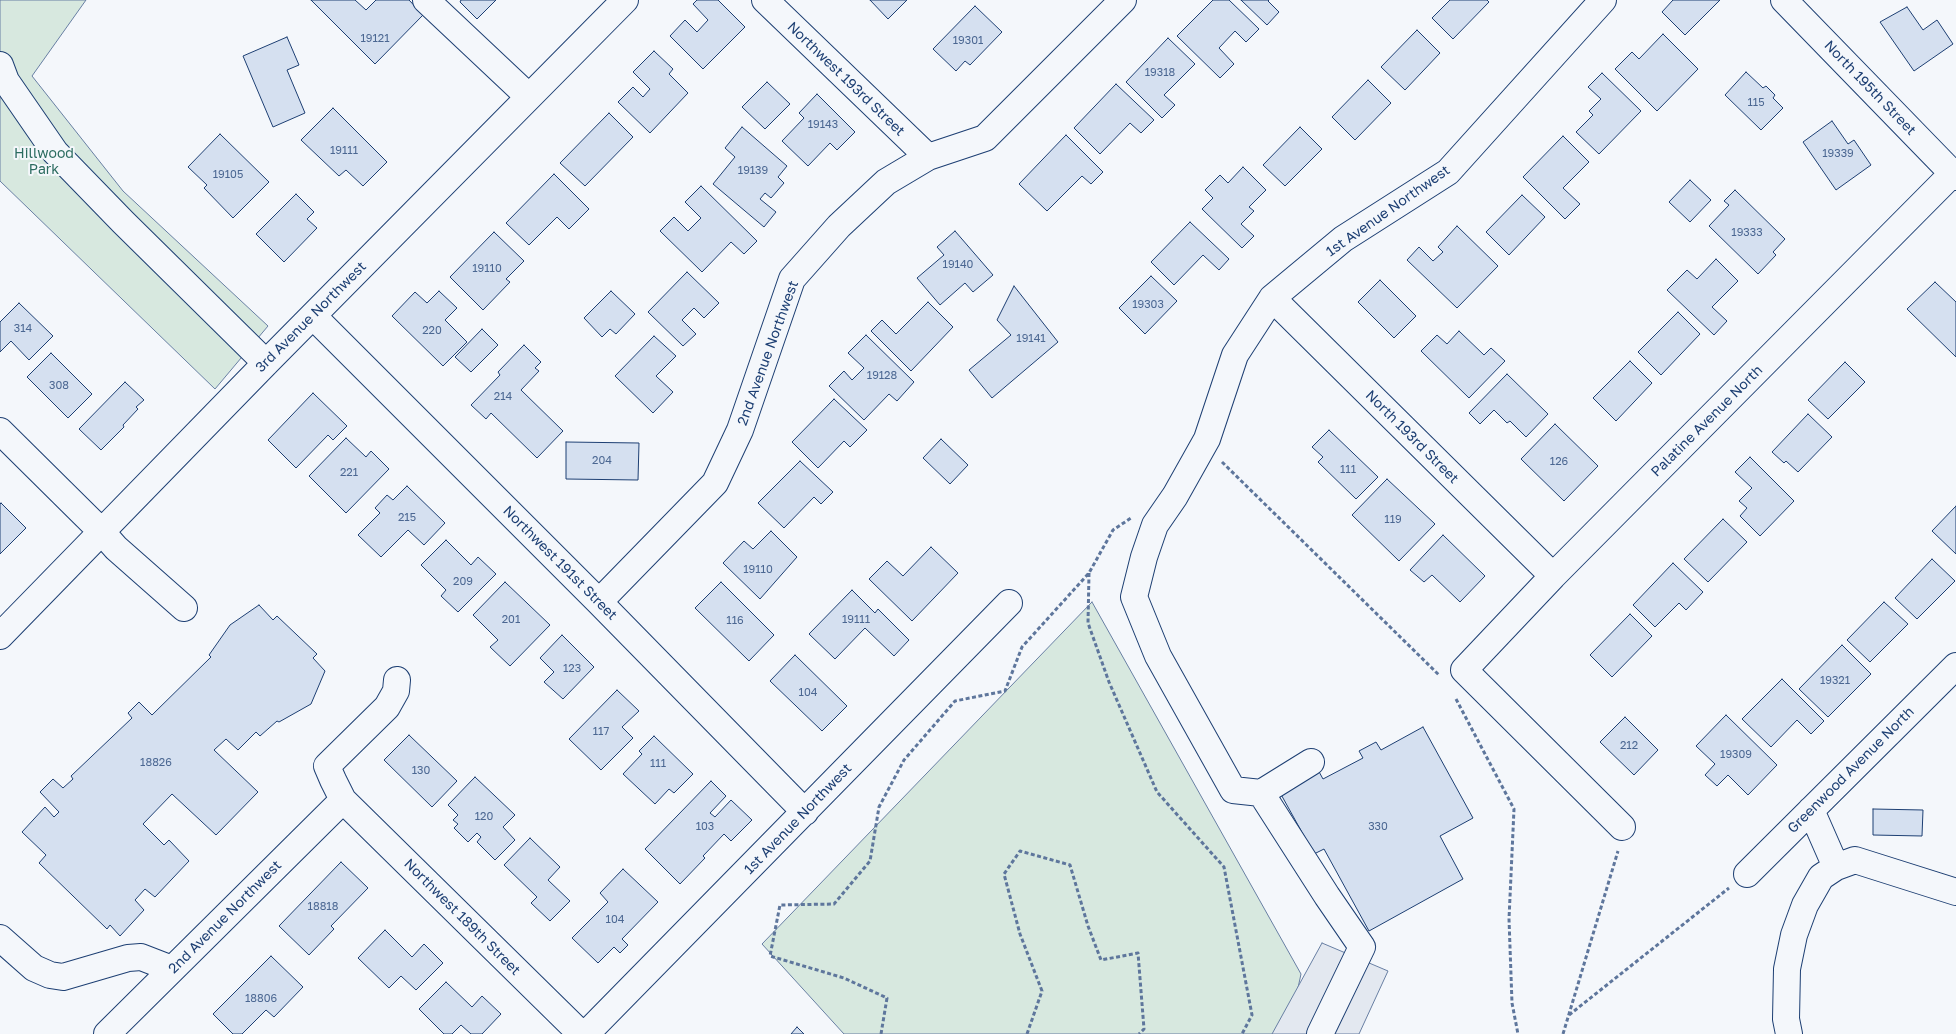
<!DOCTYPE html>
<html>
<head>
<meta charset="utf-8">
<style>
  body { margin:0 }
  canvas { display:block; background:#f4f7fb }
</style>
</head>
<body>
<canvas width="1956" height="1034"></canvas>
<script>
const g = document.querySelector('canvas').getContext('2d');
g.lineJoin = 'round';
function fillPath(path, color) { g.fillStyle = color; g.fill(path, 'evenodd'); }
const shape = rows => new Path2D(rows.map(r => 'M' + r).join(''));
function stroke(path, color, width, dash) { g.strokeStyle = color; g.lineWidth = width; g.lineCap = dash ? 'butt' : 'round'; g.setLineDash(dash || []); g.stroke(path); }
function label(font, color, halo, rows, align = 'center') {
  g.font = font + ' "Golos Text",sans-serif'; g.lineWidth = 4; g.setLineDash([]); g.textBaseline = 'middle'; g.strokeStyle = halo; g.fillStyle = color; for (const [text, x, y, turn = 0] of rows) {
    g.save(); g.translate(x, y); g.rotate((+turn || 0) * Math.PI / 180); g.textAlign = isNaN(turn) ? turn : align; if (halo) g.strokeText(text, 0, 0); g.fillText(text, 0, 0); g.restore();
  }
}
const green = shape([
  [0,0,86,0,32,76,123,191,268,326,215,389,0,181,0,0],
  [1092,602,1301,974,1288,1034,844,1034,762,944,1092,602]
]);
const parking = shape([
  [1322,943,1388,971,1359,1034,1272,1034,1322,943]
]);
const building = shape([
  [311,0,355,0,366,10,376,0,409,0,423,15,375,64,311,0],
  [461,0,496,0,477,19,460,2,461,0],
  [697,0,718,0,745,27,703,69,670,36,685,20,697,32,708,20,693,4,697,0],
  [870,0,907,0,888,19,870,0],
  [1213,0,1229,0,1259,29,1246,42,1235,31,1219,48,1234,64,1220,78,1177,36,1213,0],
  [1241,0,1269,0,1268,1,1279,12,1267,25,1241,0],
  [1450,0,1487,0,1489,2,1453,39,1432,18,1450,0],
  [1673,0,1720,0,1685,35,1662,12,1673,0],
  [975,6,1002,32,970,65,965,61,956,71,933,49,975,6],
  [1907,7,1923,30,1937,20,1953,44,1914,71,1880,22,1907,7],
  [1417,30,1440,53,1405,90,1381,67,1417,30],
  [1663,34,1698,69,1657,111,1615,69,1632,52,1639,59,1663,34],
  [287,37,299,65,287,70,305,113,273,127,243,56,287,37],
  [1168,38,1195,64,1164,95,1175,105,1162,118,1126,82,1168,38],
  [654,51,673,69,669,74,688,93,650,133,618,102,633,87,643,97,650,89,633,72,654,51],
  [1746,72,1763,88,1766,86,1775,95,1773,98,1783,108,1761,130,1725,95,1746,72],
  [1602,73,1641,111,1599,154,1576,132,1593,115,1589,111,1601,99,1588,87,1602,73],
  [1368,80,1391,103,1355,140,1332,117,1368,80],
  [767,82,790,104,765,129,742,107,767,82],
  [1116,84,1154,120,1141,133,1130,123,1100,154,1074,128,1116,84],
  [817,94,855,132,837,150,830,143,808,166,782,141,804,118,799,113,817,94],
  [333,108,387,162,363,186,346,170,339,176,301,140,333,108],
  [609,113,633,137,585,186,560,163,609,113],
  [1832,121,1848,144,1854,140,1871,165,1836,190,1803,142,1832,121],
  [742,127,787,166,778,177,784,183,771,198,765,193,760,199,776,212,764,227,713,184,735,157,725,148,742,127],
  [1300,127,1322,149,1285,186,1263,165,1300,127],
  [220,134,269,182,233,218,204,188,207,185,188,167,220,134],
  [1066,135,1103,172,1091,184,1082,176,1047,211,1019,184,1066,135],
  [1563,136,1589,162,1563,188,1580,204,1565,219,1523,177,1563,136],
  [1243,167,1266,190,1249,207,1254,211,1241,224,1254,236,1242,248,1202,209,1213,198,1205,190,1220,175,1228,183,1243,167],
  [554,174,589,209,569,229,557,217,529,245,506,223,554,174],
  [1690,180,1711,200,1690,222,1669,202,1690,180],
  [701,186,757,241,744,254,731,242,702,272,660,231,674,217,688,231,701,218,685,202,701,186],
  [1735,190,1785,239,1773,252,1776,255,1758,274,1709,226,1729,205,1724,201,1735,190],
  [296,194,314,212,307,219,317,228,284,262,256,234,296,194],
  [1522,195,1545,217,1509,255,1486,232,1522,195],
  [1190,222,1229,259,1219,270,1203,255,1174,285,1151,262,1190,222],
  [1457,226,1498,266,1457,308,1407,260,1419,247,1433,261,1443,252,1438,247,1457,226],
  [955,231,993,275,973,292,965,283,940,305,917,278,944,255,937,247,955,231],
  [494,232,524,261,506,279,510,282,483,310,450,277,494,232],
  [1716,259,1738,281,1712,307,1727,321,1714,335,1667,290,1687,270,1697,279,1716,259],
  [687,272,719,303,704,318,694,308,682,320,696,334,683,346,648,312,687,272],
  [1151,276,1177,301,1145,334,1119,308,1151,276],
  [1380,280,1416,316,1394,338,1358,302,1380,280],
  [1935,282,1956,302,1956,357,1907,309,1935,282],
  [1014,286,1058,342,992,398,969,370,1011,335,997,320,1014,286],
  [439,291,457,308,445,320,467,342,443,366,392,316,415,292,427,303,439,291],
  [611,291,635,314,616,334,610,329,602,337,584,318,611,291],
  [928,302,953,327,911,371,871,331,882,320,896,334,928,302],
  [19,303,53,336,29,360,11,341,0,352,0,322,19,303],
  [1678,312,1700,334,1661,375,1638,352,1678,312],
  [482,329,498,345,471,372,455,357,482,329],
  [1459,331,1484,355,1491,348,1505,361,1469,398,1421,351,1437,335,1447,344,1459,331],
  [866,335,914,382,897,401,889,394,864,420,829,386,844,371,852,380,864,368,848,353,866,335],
  [654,336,676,356,656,376,673,392,653,413,615,376,654,336],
  [524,345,541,362,535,368,539,371,521,390,563,431,537,458,491,413,486,419,471,405,500,375,498,372,524,345],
  [51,353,92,394,68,418,27,377,51,353],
  [1630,361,1652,383,1616,421,1593,398,1630,361],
  [1845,362,1865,382,1828,419,1808,400,1845,362],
  [1507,374,1548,414,1526,437,1510,421,1507,423,1494,410,1480,424,1469,413,1507,374],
  [125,382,144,400,136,407,138,409,123,425,124,427,101,450,79,429,125,382],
  [313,393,347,426,333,440,328,435,296,468,268,440,313,393],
  [834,399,867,430,850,447,844,441,818,468,792,442,834,399],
  [1808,414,1832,437,1798,472,1786,461,1784,463,1772,452,1808,414],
  [1555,424,1598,466,1564,501,1521,459,1555,424],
  [1329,430,1378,477,1356,499,1318,462,1323,457,1312,447,1329,430],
  [346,438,366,457,371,451,389,469,346,513,309,476,346,438],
  [941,439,968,465,950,484,923,458,941,439],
  [566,442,639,443,638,480,566,479,566,442],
  [1750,457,1794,501,1760,536,1740,516,1747,508,1739,501,1752,488,1735,472,1750,457],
  [800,461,833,492,821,504,814,497,784,528,758,503,800,461],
  [1387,479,1435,524,1399,561,1352,515,1387,479],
  [407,486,445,523,424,545,408,530,381,557,358,535,380,513,375,508,387,495,393,500,407,486],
  [1,503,26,528,0,554,0,504,1,503],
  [1956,506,1956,554,1932,531,1956,506],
  [1723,519,1747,542,1708,582,1684,559,1723,519],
  [771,531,797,557,760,599,723,563,744,541,753,549,771,531],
  [1443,535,1485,576,1460,602,1432,575,1424,582,1410,570,1443,535],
  [446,540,471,565,478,557,496,574,458,612,441,596,446,590,421,565,446,540],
  [931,547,958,573,912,621,869,579,887,561,903,576,931,547],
  [1932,559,1955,581,1917,619,1895,598,1932,559],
  [1673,563,1703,592,1686,610,1679,603,1655,627,1633,605,1673,563],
  [505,582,550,625,510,666,490,647,498,640,473,615,505,582],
  [721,582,774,635,749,661,695,608,721,582],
  [852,590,875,613,878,609,909,640,894,656,865,628,835,659,809,634,852,590],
  [1884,602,1908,624,1870,662,1847,640,1884,602],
  [259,605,273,620,277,616,317,654,313,658,325,671,311,704,279,722,277,721,260,736,256,732,238,750,226,739,214,750,258,792,216,835,172,794,143,824,164,845,169,840,189,861,155,897,145,889,135,900,144,910,120,936,110,925,107,929,39,863,46,855,22,832,45,807,54,817,59,812,40,792,53,779,63,788,73,779,71,776,132,718,128,713,139,702,152,715,211,657,209,655,230,625,259,605],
  [1630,614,1652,636,1612,677,1590,655,1630,614],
  [562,635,594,667,563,699,544,682,554,672,540,658,562,635],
  [1842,645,1871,674,1828,717,1799,689,1842,645],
  [795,655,847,706,822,731,770,681,795,655],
  [1782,679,1824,721,1811,734,1797,720,1771,747,1742,719,1782,679],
  [617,690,639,711,622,727,633,738,601,770,569,739,617,690],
  [1726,715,1777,765,1748,795,1728,775,1717,786,1705,775,1715,764,1696,746,1726,715],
  [1625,717,1658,750,1634,775,1600,742,1625,717],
  [1423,727,1473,818,1440,836,1463,879,1369,931,1324,849,1314,854,1278,789,1317,768,1323,779,1363,758,1359,751,1376,742,1381,750,1423,727],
  [409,735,457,781,432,807,384,760,409,735],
  [654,736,693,774,674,793,669,789,655,804,623,774,642,754,639,751,654,736],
  [475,777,515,815,503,827,515,840,495,860,477,842,481,837,477,833,468,842,454,828,458,824,453,820,458,815,448,805,475,777],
  [711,781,726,796,710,813,715,817,731,800,752,820,731,841,724,834,703,856,705,858,680,884,645,849,711,781],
  [1873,809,1923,810,1922,836,1873,835,1873,809],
  [530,838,560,867,548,880,570,901,550,921,531,903,537,897,504,865,530,838],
  [341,862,368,888,331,926,334,929,309,955,279,926,341,862],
  [623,869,658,902,622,939,628,945,620,953,614,947,598,963,572,938,608,902,600,893,623,869],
  [385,930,412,957,424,944,443,963,416,990,401,976,389,988,358,958,385,930],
  [271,956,303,987,274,1017,266,1010,242,1034,233,1034,213,1014,271,956],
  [446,982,472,1007,482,996,501,1014,482,1034,471,1034,461,1025,452,1034,444,1034,419,1009,446,982],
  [797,1027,804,1034,791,1034,797,1027]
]);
const path = shape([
  [1222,462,1439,675],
  [1089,573,1088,623,1109,682,1157,792,1224,867,1252,1015,1242,1034],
  [1456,699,1514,809,1509,919,1512,1003,1518,1034],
  [1569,1015,1729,888],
  [881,1034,887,998,844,978,770,956,780,905,834,904,870,861,879,807,904,760,955,701,1005,691,1022,647,1089,573,1113,530,1131,518],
  [1027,1034,1042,991,1020,934,1004,874,1020,851,1070,865,1088,926,1101,960,1138,953,1144,1029,1139,1034],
  [1563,1034,1618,851]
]);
const minor = shape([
  [426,0,529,97],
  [765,0,928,157],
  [1784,0,1956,177],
  [0,65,6,81,55,152,123,222,266,363],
  [1272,298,1553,576],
  [313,316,599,602,805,812],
  [0,431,101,531,116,548,184,608],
  [599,602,715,483,740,430,792,279,839,226,886,182,928,157,985,138,1123,0],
  [0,636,266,363,625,0],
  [397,680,396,691,387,707,327,766,333,780,343,800,581,1034],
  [1261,793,1311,762],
  [1811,810,1836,867],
  [1622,827,1464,670,1553,576,1953,173],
  [1747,874,1956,666],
  [0,938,34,968,50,975,63,977,128,958,141,957,172,969],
  [107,1034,343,800],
  [586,1034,1009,603],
  [1320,1034,1362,947,1327,896,1261,793,1233,790,1158,656,1134,597,1144,557,1155,525,1175,496,1207,439,1235,355,1272,298,1343,239,1448,172,1603,0],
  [1789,1034,1786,1019,1787,969,1794,935,1805,905,1821,877,1836,867,1855,860,1956,892]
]);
const numberNames = [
  ["19121",375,39],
  ["19301",968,41],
  ["19318",1160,73],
  ["115",1756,103],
  ["19143",823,125],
  ["19111",344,151],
  ["19339",1838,154],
  ["19139",753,171],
  ["19105",228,175],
  ["19333",1747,233],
  ["19140",958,265],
  ["19110",487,269],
  ["19303",1148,305],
  ["314",23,329],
  ["220",432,331],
  ["19141",1031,339],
  ["19128",882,376],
  ["308",59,386],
  ["214",503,397],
  ["204",602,461],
  ["126",1559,462],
  ["111",1348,470],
  ["221",349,473],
  ["215",407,518],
  ["119",1393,520],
  ["19110",758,570],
  ["209",463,582],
  ["201",511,620],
  ["19111",856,620],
  ["116",735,621],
  ["123",572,669],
  ["19321",1835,681],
  ["104",808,693],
  ["117",601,732],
  ["212",1629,746],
  ["19309",1736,755],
  ["18826",156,763],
  ["111",658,764],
  ["130",421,771],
  ["120",484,817],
  ["103",705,827],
  ["330",1378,827],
  ["18818",323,907],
  ["104",615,920],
  ["18806",261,999]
];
const streetNames = [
  ["Northwest 193rd Street",846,79,44],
  ["North 195th Street",1870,88,46],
  ["1st Avenue Northwest",1388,211,-35],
  ["3rd Avenue Northwest",311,317,-45],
  ["2nd Avenue Northwest",768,353,-70],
  ["Palatine Avenue North",1707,421,-45],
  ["North 193rd Street",1412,437,45],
  ["Northwest 191st Street",560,563,45],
  ["Greenwood Avenue North",1851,770,-45],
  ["1st Avenue Northwest",798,819,-46],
  ["2nd Avenue Northwest",225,917,-45],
  ["Northwest 189th Street",462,917,45]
];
const parkNames = [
  ["Hillwood",44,154],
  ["Park",44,170]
];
fillPath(green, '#d7e8df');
stroke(green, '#687fa3', 1);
fillPath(parking, '#e3e8f0');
stroke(parking, '#687fa3', 1);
fillPath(building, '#d5e0f0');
stroke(building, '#1d3f73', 1);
stroke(minor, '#1d3f73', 28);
stroke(path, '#5e769c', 3, [4, 2.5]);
stroke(minor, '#f4f7fb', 26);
label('11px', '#4b6792', null, numberNames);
label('14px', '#1d3f73', '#f4f7fb', streetNames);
label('14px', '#2c6c60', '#f4f7fb', parkNames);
</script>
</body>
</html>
